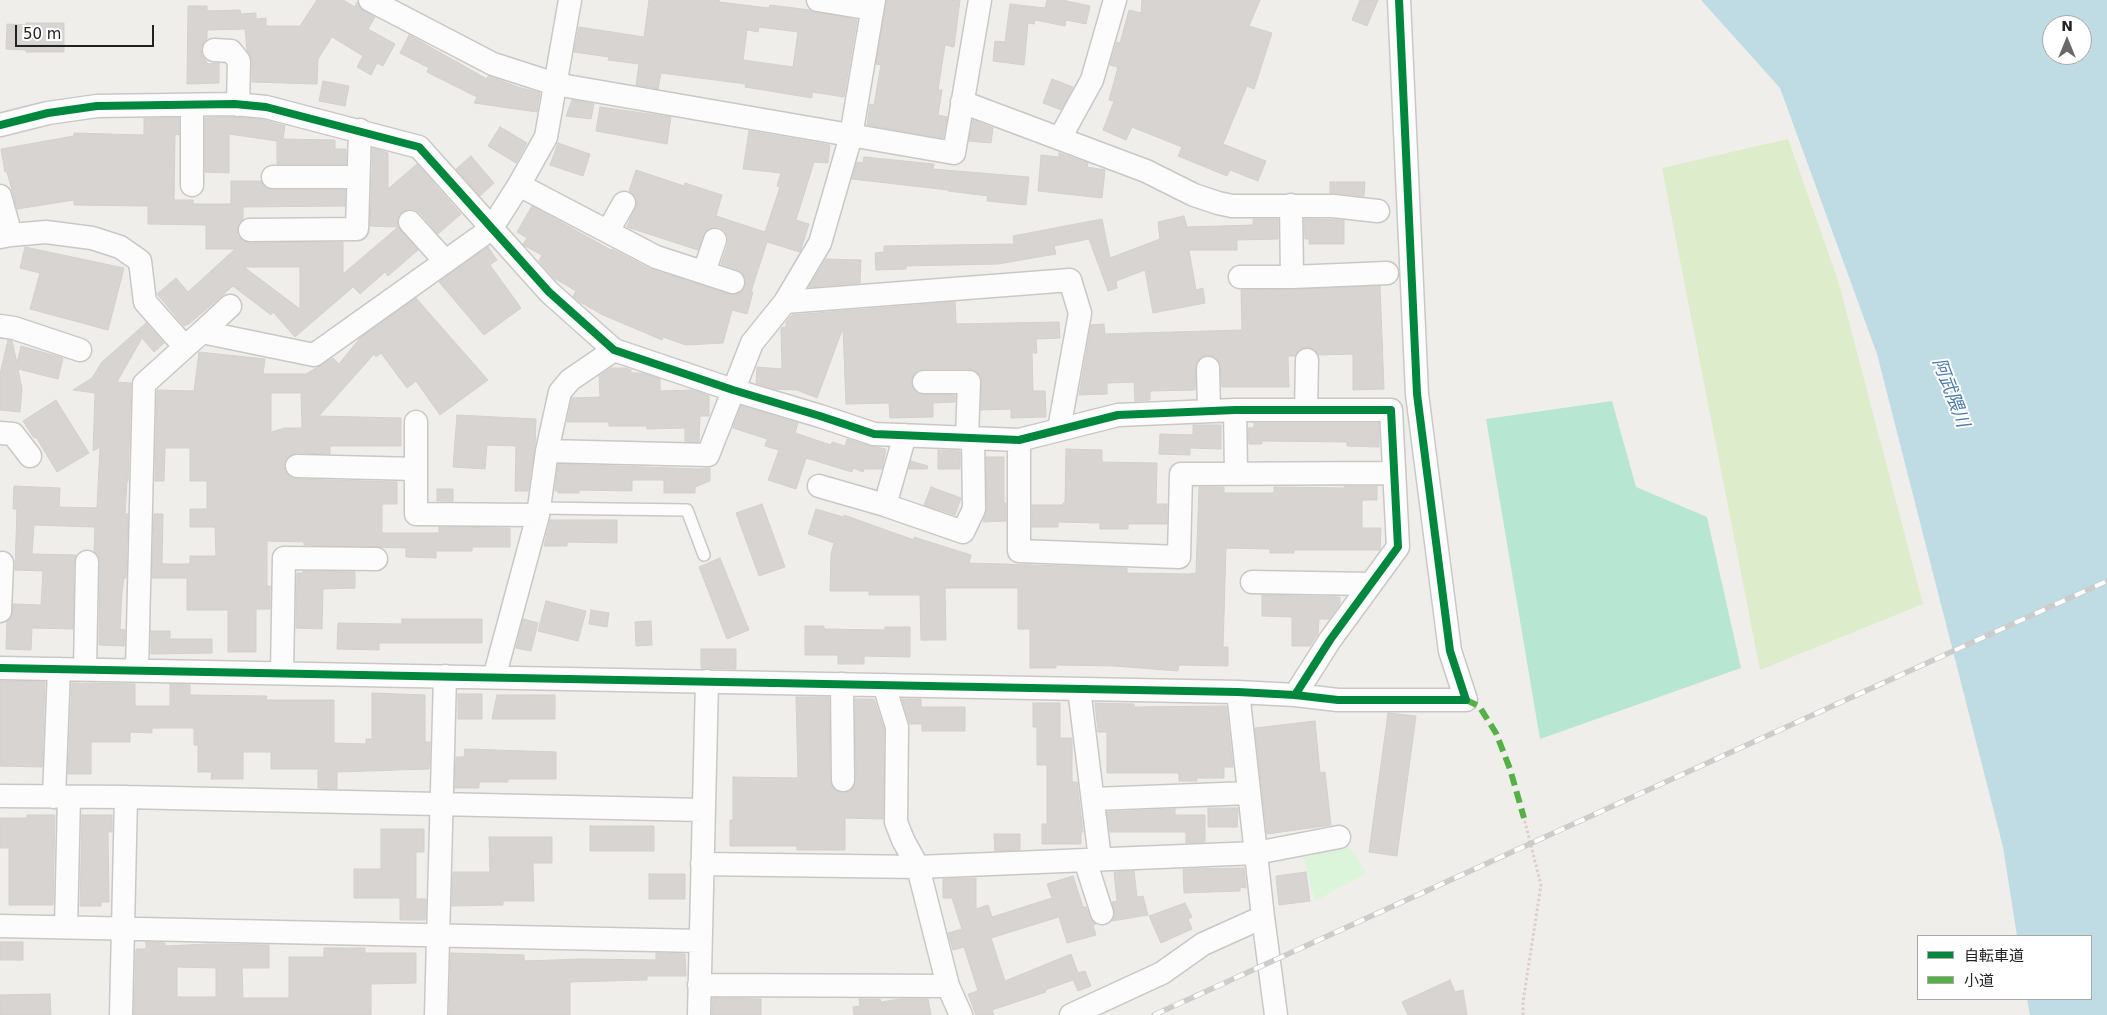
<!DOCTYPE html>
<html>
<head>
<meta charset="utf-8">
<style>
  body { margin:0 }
  #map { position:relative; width:2107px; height:1015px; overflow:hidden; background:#f0eeeb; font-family:"DejaVu Sans","Noto Sans JP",sans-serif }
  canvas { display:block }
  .legend { position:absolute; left:1917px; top:935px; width:175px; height:65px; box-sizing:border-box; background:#fff; border:1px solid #a7a7a7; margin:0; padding:6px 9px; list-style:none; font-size:15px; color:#222 }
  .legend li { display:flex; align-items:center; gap:10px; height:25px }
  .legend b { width:25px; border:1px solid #a7a7a7 }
  .north { position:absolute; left:2042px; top:15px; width:50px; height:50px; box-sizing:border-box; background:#fff; border:1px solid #a7a7a7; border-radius:50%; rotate:0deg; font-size:14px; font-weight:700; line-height:20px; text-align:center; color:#222 }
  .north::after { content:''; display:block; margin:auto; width:18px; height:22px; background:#6a6968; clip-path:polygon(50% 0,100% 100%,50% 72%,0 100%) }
  .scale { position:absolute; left:15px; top:25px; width:139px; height:22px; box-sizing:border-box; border:2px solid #222; border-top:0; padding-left:6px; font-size:15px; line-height:18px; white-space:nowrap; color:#222; -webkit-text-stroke:4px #fff; paint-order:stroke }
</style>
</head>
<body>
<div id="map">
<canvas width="2107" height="1015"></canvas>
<ul class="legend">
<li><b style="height:6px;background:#00873e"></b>自転車道</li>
<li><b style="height:6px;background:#55b145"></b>小道</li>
</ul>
<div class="north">N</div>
<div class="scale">50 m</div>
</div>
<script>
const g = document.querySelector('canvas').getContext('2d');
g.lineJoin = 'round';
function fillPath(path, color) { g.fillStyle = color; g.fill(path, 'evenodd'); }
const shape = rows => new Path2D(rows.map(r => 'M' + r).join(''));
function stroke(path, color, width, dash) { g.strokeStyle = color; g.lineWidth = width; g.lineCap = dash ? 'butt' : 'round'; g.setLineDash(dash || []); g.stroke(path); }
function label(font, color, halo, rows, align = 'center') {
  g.font = font + ' "DejaVu Sans","Noto Sans JP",sans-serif'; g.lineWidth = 4; g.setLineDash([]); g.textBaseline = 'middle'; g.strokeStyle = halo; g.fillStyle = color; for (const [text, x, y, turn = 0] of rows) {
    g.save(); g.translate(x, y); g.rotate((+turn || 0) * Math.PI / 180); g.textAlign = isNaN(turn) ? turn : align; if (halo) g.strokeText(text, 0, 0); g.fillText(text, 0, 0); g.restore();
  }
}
const grass = shape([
  [1788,139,1838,280,1923,604,1760,670,1662,168]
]);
const park = shape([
  [1347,845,1367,873,1315,901,1302,851]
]);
const pitch = shape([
  [1612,401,1636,487,1707,517,1741,668,1540,739,1486,419]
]);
const water = shape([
  [1701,0,2107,0,2107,1015,2030,1015,2027,999,2091,999,2091,936,2017,936,2003,847,1877,354,1780,88],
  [2052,25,2082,25,2082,55,2052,55]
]);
const building = shape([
  [317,0,343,0,355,7,357,2,364,11,375,17,368,29,395,44,383,66,377,63,371,75,357,67,363,56,332,37,318,59,317,84,252,82,252,61,247,50,245,29,207,30,207,39,201,49,202,55,208,64,219,63,219,83,187,84,188,6,207,6,207,11,240,10,241,14,256,13,256,19,266,18,266,26,300,26,317,0],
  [649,0,719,0,719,2,769,8,770,5,810,10,857,20,844,97,812,92,812,98,745,87,746,84,661,73,658,89,636,85,639,64,608,60,609,57,574,52,579,27,644,37,649,0],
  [759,27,798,32,793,67,743,60,747,30,758,32,759,27],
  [887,0,960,0,954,47,945,45,938,90,942,90,938,115,947,117,943,138,867,125,870,104,874,105,881,65,876,64,887,0],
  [1047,0,1062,0,1090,6,1086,24,1066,20,1065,26,1035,20,1034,24,1028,23,1024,65,993,61,995,41,1005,42,1010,4,1045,8,1047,0],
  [1142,0,1260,0,1249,26,1272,33,1254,89,1247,86,1223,144,1266,161,1258,181,1230,170,1227,176,1178,156,1182,147,1132,127,1126,140,1103,130,1114,101,1109,100,1118,67,1110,65,1117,42,1120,43,1129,10,1141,13,1142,0],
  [1360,0,1378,0,1367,26,1352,20,1360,0],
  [26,23,64,23,64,52,26,52,26,50,6,49,7,24,26,25,26,23],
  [409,35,487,79,488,76,518,87,540,93,537,112,474,103,477,97,427,72,429,68,400,53,409,35],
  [1052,79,1073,87,1061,110,1043,103,1052,79],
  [323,81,349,86,345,106,319,101,323,81],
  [572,100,594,104,591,119,566,116,572,100],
  [600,107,671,117,667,144,596,131,600,107],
  [234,117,264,120,285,126,283,139,335,140,335,149,346,149,346,164,277,164,277,141,229,134,229,173,205,172,205,118,234,117],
  [144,118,179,118,179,135,175,134,174,200,193,200,193,204,231,204,231,181,261,181,266,188,273,190,345,190,345,206,243,207,243,219,239,223,237,230,238,236,243,241,250,243,343,242,343,274,398,227,418,250,388,276,385,272,360,294,353,287,295,337,273,312,271,315,233,286,189,324,184,326,157,294,176,278,188,292,235,249,206,249,206,225,148,224,148,206,74,205,74,200,17,209,7,172,5,172,1,149,74,136,74,133,144,135,144,118],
  [244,267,300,267,300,309,244,267],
  [973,120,993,128,991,143,969,141,973,120],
  [500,127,527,143,516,163,488,146,500,127],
  [749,131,830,145,828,163,814,162,796,220,809,224,801,249,800,252,767,242,751,292,753,292,747,314,732,310,723,343,686,345,663,337,662,340,603,315,580,302,573,296,576,291,554,278,539,261,542,255,525,246,523,244,527,238,517,232,532,206,611,250,612,249,650,269,729,294,736,295,742,291,745,286,746,280,743,274,738,270,721,264,728,244,728,237,725,231,719,227,713,227,707,230,698,250,627,227,637,203,635,196,629,191,636,170,684,186,685,183,722,195,716,216,765,232,780,187,777,186,781,173,743,169,749,131],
  [558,143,590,154,583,176,550,165,558,143],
  [373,148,388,153,388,189,417,164,461,214,438,234,420,213,414,209,407,209,401,213,397,218,398,227,370,226,373,148],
  [1059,153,1088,163,1087,167,1105,170,1102,198,1038,191,1041,155,1059,157,1059,153],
  [471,156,494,183,480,196,456,169,471,156],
  [864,157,934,164,933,169,1029,177,1026,205,987,201,988,196,948,191,948,190,852,179,857,162,863,163,864,157],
  [1330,182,1365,182,1364,196,1330,193,1330,182],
  [1184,216,1187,227,1253,225,1253,219,1278,219,1278,239,1237,240,1237,250,1189,250,1196,290,1203,288,1205,303,1153,313,1145,270,1116,281,1117,288,1108,291,1089,239,1054,246,1056,254,998,264,906,266,906,269,876,270,875,253,884,252,884,246,1014,244,1013,236,1102,219,1110,258,1160,239,1158,222,1184,216],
  [1304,219,1344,220,1344,244,1309,244,1309,239,1305,239,1304,219],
  [25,247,124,268,108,330,30,309,40,273,20,268,25,247],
  [488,247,497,260,490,265,521,308,484,335,439,282,488,247],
  [826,259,861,260,860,283,809,287,826,259],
  [1380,286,1384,389,1353,390,1353,354,1319,355,1314,349,1307,347,1300,349,1295,356,1288,356,1289,387,1222,387,1219,362,1215,357,1207,355,1201,357,1196,362,1195,390,1150,391,1150,400,1135,401,1134,382,1107,383,1107,394,1079,395,1091,325,1104,324,1105,334,1242,330,1241,290,1380,286],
  [416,298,488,380,440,415,416,381,407,388,381,353,376,357,374,354,319,416,401,418,401,446,330,446,330,454,297,453,290,455,286,460,284,466,285,472,290,477,297,479,397,482,397,504,382,504,382,533,439,533,439,527,510,528,510,547,472,547,472,551,436,551,436,558,406,557,406,548,304,545,304,542,267,541,267,586,270,586,270,609,256,609,256,652,228,652,228,610,187,610,187,578,152,578,154,514,163,514,162,564,190,564,190,556,216,556,215,527,190,527,190,509,207,509,207,481,190,481,190,448,165,448,164,481,155,481,157,390,194,391,199,352,265,359,263,374,306,374,333,358,339,364,360,338,416,298],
  [271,393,301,393,302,428,285,428,271,432,271,393],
  [955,302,956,324,1059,322,1060,338,1036,339,1037,353,1032,353,1033,391,1045,391,1046,417,1011,418,1011,409,981,410,981,376,976,371,969,369,924,369,918,370,913,375,911,382,913,389,918,394,955,395,955,402,933,403,933,417,890,418,889,403,846,404,843,328,817,398,797,390,775,389,756,383,757,367,782,369,781,328,786,327,786,322,792,315,955,302],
  [146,323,164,343,154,352,142,338,117,382,131,383,128,481,127,481,125,514,128,514,126,578,124,578,122,592,120,629,125,630,124,646,99,645,100,562,98,555,94,551,95,527,34,525,32,554,76,555,74,562,73,629,32,628,31,650,6,649,7,622,11,618,13,604,41,605,43,571,15,570,17,509,13,509,14,486,60,488,59,507,97,508,100,447,93,451,95,393,73,390,92,378,102,362,146,323],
  [8,340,12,341,17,363,21,346,63,358,58,379,18,369,22,389,20,412,0,410,0,374,8,340],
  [611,368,626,368,631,370,631,373,642,373,660,379,660,391,693,390,709,396,709,416,700,416,699,442,685,441,685,428,647,429,647,426,609,426,609,422,567,422,572,398,600,397,599,376,611,368],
  [56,400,89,453,57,472,36,437,34,438,23,421,56,400],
  [741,406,798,423,795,433,831,445,832,442,845,446,847,439,870,446,886,449,882,469,864,469,863,472,853,468,852,472,806,458,796,489,768,480,779,450,765,446,767,439,733,428,741,406],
  [457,415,536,419,535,447,528,491,515,491,516,446,487,445,485,469,453,467,457,415],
  [1254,423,1379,423,1379,447,1347,446,1347,442,1262,441,1262,444,1249,444,1248,428,1254,428,1254,423],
  [1193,425,1221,425,1221,449,1190,448,1190,455,1159,454,1160,434,1193,435,1193,425],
  [1066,449,1102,450,1102,462,1157,463,1156,504,1167,504,1167,524,1128,524,1128,529,1100,529,1100,523,1058,522,1058,527,1032,527,1032,505,1063,505,1063,503,1065,503,1066,449],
  [938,450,960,451,960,469,938,469,938,450],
  [986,457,1004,457,1004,503,1006,503,1006,521,983,522,987,509,986,457],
  [911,461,928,466,927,469,909,469,911,461],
  [558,464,701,469,710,468,710,481,695,487,695,493,664,493,664,480,632,480,632,491,579,490,579,493,558,493,558,491,555,491,558,464],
  [1345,486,1377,486,1377,500,1362,500,1362,528,1381,528,1380,550,1294,550,1294,553,1270,553,1270,549,1226,548,1223,647,1228,647,1228,666,1179,665,1178,671,1115,666,1056,665,1056,668,1030,668,1030,629,1018,629,1018,588,945,588,946,640,921,640,920,595,869,595,869,591,830,591,831,554,834,543,808,534,816,509,843,517,844,515,914,540,914,537,971,555,969,563,1127,568,1127,573,1189,574,1196,573,1199,487,1224,487,1224,493,1274,493,1274,487,1345,488,1345,486],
  [931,487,961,498,955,515,924,505,931,487],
  [437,489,453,489,453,501,437,501,437,489],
  [762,504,785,567,759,576,736,513,762,504],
  [550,520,617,520,617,543,567,542,567,546,544,546,550,520],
  [720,558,749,630,727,639,699,567,720,558],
  [303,571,355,572,355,588,323,589,322,629,296,628,297,573,303,573,303,571],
  [1262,595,1340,597,1340,604,1329,619,1319,619,1318,634,1310,646,1292,646,1292,617,1262,616,1262,595],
  [546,601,586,611,578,641,538,631,546,601],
  [591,610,609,613,607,627,589,624,591,610],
  [402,619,482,619,482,643,379,643,379,650,337,649,338,623,402,624,402,619],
  [523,619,538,623,531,651,516,648,523,619],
  [651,621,652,645,636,646,635,622,651,621],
  [805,626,824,626,824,629,885,630,885,627,910,627,910,657,864,656,864,664,838,664,838,655,805,655,805,626],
  [151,631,170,631,170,639,212,639,212,653,151,654,151,631],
  [701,649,736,649,736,669,701,668,701,649],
  [0,681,45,682,42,767,0,766,0,681],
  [72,683,135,684,135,706,170,706,170,684,190,685,190,695,267,696,266,700,334,700,334,743,366,744,366,739,372,739,372,693,425,695,425,742,430,742,429,769,337,772,337,789,318,788,318,769,271,769,271,752,243,752,243,779,211,779,212,772,198,772,198,745,194,745,194,728,152,728,152,733,130,732,130,742,91,742,91,774,68,774,72,683],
  [458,694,482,694,482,719,458,719,458,694],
  [497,695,555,695,555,719,492,719,497,695],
  [796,697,829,697,830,780,832,787,836,791,843,793,850,791,854,787,856,780,855,699,874,699,884,729,883,819,845,818,845,850,797,850,797,846,730,846,730,820,733,820,733,777,798,778,796,697],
  [902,699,921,699,921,707,965,707,965,731,922,731,922,724,910,724,902,699],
  [1033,703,1060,703,1060,738,1072,738,1072,782,1077,782,1083,832,1081,832,1081,844,1042,844,1042,824,1047,824,1047,765,1037,765,1037,727,1033,727,1033,703],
  [1095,703,1134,704,1134,707,1226,706,1233,767,1224,767,1224,778,1197,778,1197,781,1179,781,1179,773,1107,773,1107,732,1098,732,1095,703],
  [1388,713,1416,716,1397,856,1369,852,1388,713],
  [1315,721,1320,773,1325,772,1331,825,1267,834,1255,728,1315,721],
  [465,749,556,752,556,779,508,779,508,782,479,782,479,788,455,788,456,757,464,757,465,749],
  [1208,808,1238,808,1237,827,1208,827,1208,808],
  [1175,809,1175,815,1205,815,1205,842,1186,843,1186,832,1110,832,1107,812,1175,809],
  [27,815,55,815,53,905,9,905,9,848,0,848,0,818,27,818,27,815],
  [82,815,112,815,112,832,108,832,109,902,101,902,101,906,80,906,82,815],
  [590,826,654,826,654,851,590,851,590,826],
  [381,829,424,829,424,852,416,852,416,899,426,899,425,920,400,920,400,898,354,898,354,869,381,869,381,829],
  [994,834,1020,834,1020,850,995,851,994,834],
  [489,837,552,837,552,863,533,863,534,901,503,901,503,905,452,906,453,872,490,872,489,837],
  [1244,868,1246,888,1240,887,1240,891,1184,893,1183,869,1244,868],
  [1134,871,1137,897,1143,896,1148,915,1112,921,1115,915,1112,902,1117,901,1114,872,1134,871],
  [1306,872,1310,901,1279,905,1276,876,1306,872],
  [649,874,685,874,685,899,649,899,649,874],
  [1073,876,1083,907,1086,907,1090,917,1096,924,1093,925,1096,935,1067,943,1059,917,991,938,1005,981,1071,954,1078,973,1085,971,1091,986,1078,991,1073,980,1045,990,1046,992,992,1010,994,1015,976,1015,968,994,978,991,964,947,953,950,948,933,962,929,952,898,943,898,943,879,976,878,976,909,988,905,992,917,1052,898,1047,884,1073,876],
  [1185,903,1192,917,1188,919,1192,929,1161,943,1149,916,1185,903],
  [0,942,23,942,23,960,0,960,0,942],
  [146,942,165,943,165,946,209,944,269,945,269,968,242,968,243,998,289,998,289,957,324,957,324,948,365,948,365,953,416,953,416,983,371,984,371,1015,134,1015,136,949,146,949,146,942],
  [177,967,216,968,216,997,177,997,177,967],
  [451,953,524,955,524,961,581,959,656,960,656,953,685,954,686,976,647,976,647,980,570,982,570,1015,449,1015,451,953],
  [1450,980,1455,992,1463,990,1467,1015,1408,1015,1402,1002,1450,980],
  [50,994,51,1015,0,1015,0,995,50,994],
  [713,998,761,999,761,1015,712,1015,713,998],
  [859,999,880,999,881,1002,900,999,928,999,931,1015,854,1015,853,1007,860,1006,859,999]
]);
const path = shape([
  [1523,1015,1523,1002,1541,885,1524,818]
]);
const lane = shape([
  [539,508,687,510,704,555]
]);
const street = shape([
  [370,0,493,64,555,84,954,153,980,0],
  [818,0,872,9],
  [214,50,231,51,239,61,238,105],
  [962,102,1146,171,1194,195,1218,203,1232,206,1333,206,1378,211],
  [0,125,48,113,97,106,235,104,266,107,419,147,549,292,614,350,733,390,820,416,874,434,1019,440,1118,415,1235,410,1391,410,1398,547,1330,640,1295,695],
  [1060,138,1092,80,1115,0],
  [273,177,358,177],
  [192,185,192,105],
  [519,185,656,257,733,282],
  [0,196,11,235,0,237],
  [1291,205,1292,277],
  [410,222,445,261],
  [250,230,357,229,360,130],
  [608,231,624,203],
  [11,235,46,232,92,238,120,247,140,261,145,302,185,347,144,384,137,670],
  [704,272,715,240],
  [1240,277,1292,277,1387,273],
  [785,302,1070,280,1080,313,1059,429],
  [0,326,14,328,80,350],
  [202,332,230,306],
  [185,347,202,332,314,355,491,229,519,185,546,137,570,0],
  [1208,368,1209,411],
  [924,382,969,382,967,438],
  [1235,410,1236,473],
  [1306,410,1307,360],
  [416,422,416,514,538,515],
  [0,433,13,434,30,456],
  [1019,440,1019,551,1179,557,1181,474,1394,473],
  [547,451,708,455,752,343,785,302,820,243,851,136,874,0],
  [297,466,416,469],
  [819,486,885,505,963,532,974,509,973,438],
  [885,505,905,435],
  [1252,582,1371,584],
  [0,611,2,563],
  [0,668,1238,692,1295,695,1338,700,1466,700,1450,651,1417,394,1399,0],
  [85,669,87,562],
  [282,673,284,558,376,559],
  [494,678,538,515,547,451,560,392,570,380,614,350],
  [842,684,843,780],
  [884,685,897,727,896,822,903,840,918,867,948,986,961,1015],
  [1079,689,1100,859],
  [1238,692,1263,917,1276,1015],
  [0,796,126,797,703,810],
  [54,797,59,669],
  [1094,799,1249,793],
  [1085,860,1102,913],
  [702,864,918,867,1256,853,1339,837],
  [0,926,700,941],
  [66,927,69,797],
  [699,985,948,986],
  [121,1015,126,797],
  [436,1015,445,676],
  [699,1015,707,681],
  [1071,1015,1162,973,1203,944,1263,917]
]);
const rail = shape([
  [1154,1015,2107,581]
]);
const quiet = shape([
  [1466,700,1479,706,1496,733,1510,769,1524,818]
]);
const cycleway = shape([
  [0,125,48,113,97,106,235,104,266,107,419,147,549,292,614,350,733,390,820,416,874,434,1019,440,1118,415,1235,410,1391,410,1398,547,1330,640,1295,695],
  [0,668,1238,692,1295,695,1338,700,1466,700,1450,651,1417,394,1399,0]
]);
const waterNames = [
  ["阿武隈川",1950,393,69]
];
fillPath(grass, '#ddeccb');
fillPath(park, '#daf5da');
fillPath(pitch, '#b7e6d2');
fillPath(water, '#bfdbe3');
fillPath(building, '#d7d4d2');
stroke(building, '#d3d0cc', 1);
stroke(lane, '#c9c8c7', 14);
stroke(street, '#c9c8c7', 25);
stroke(path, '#dccecd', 3, [2.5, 2.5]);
stroke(lane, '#fdfcfc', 11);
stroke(street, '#fdfcfc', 22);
stroke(rail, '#ccc', 5.5);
stroke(rail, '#fff', 4, [11]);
stroke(quiet, '#55b145', 6, [12, 6]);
stroke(cycleway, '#00873e', 8);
label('italic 18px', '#4a7aab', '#fff', waterNames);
</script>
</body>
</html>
